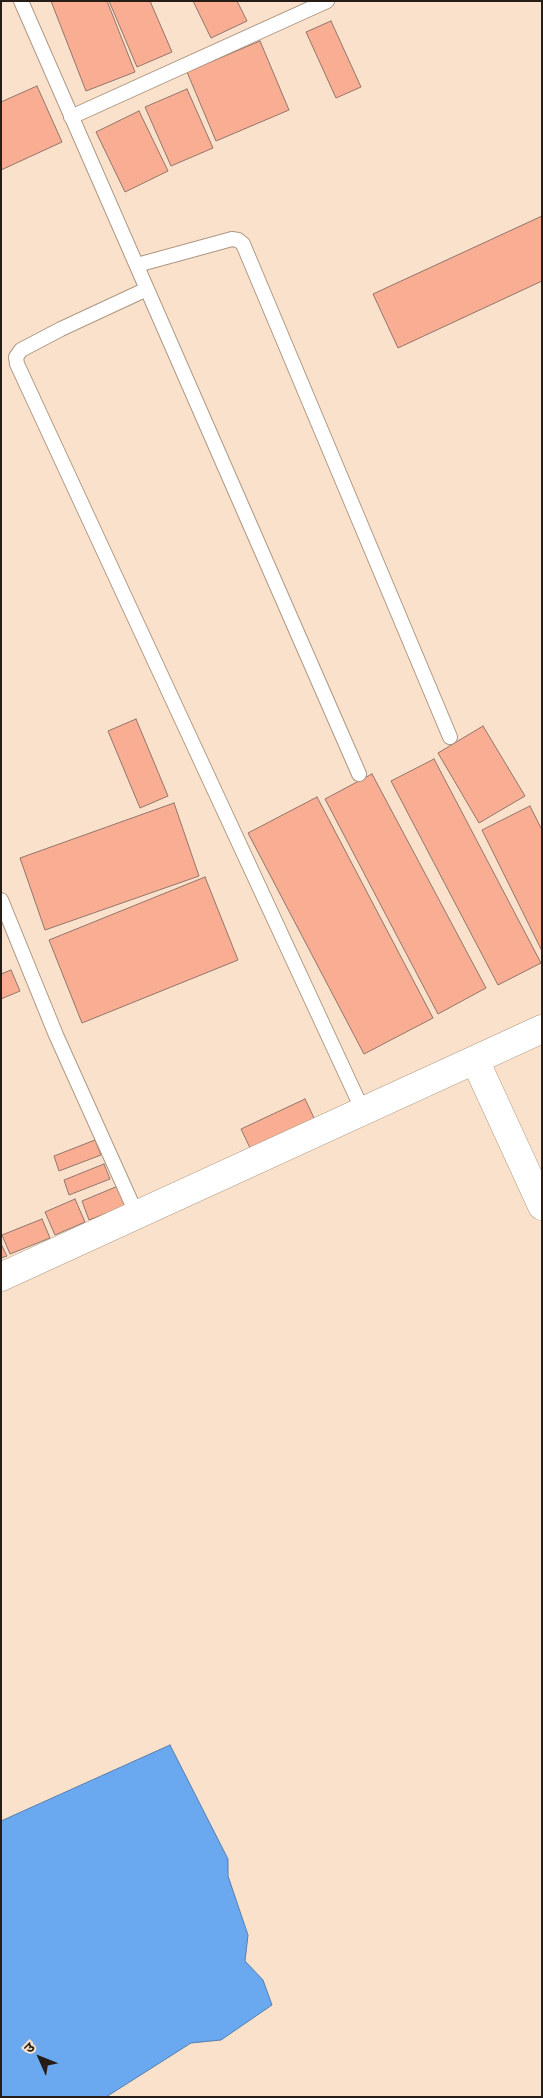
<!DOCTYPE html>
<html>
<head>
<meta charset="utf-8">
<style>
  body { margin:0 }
  #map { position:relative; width:543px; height:2098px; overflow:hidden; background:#f9e1cb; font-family:Cabin,"Noto Sans Devanagari",sans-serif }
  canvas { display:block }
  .frame { position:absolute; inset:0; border:2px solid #261e16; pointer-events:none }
  .north { position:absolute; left:15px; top:2033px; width:50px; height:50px; -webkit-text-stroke:4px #f9e1cb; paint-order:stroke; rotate:314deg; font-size:14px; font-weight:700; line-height:20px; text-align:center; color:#261e16 }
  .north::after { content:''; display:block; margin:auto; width:18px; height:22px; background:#261e16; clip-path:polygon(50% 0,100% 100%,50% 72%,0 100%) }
</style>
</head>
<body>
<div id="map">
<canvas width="543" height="2098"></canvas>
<div class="frame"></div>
<div class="north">उ</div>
</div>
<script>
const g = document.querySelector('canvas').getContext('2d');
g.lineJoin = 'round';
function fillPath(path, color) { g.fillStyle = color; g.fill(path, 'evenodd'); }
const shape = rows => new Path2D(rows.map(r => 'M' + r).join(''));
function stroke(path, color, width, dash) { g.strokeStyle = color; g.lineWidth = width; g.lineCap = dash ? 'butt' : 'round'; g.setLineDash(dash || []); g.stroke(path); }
const water = shape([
  [170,1745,228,1859,228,1876,248,1935,245,1961,263,1980,272,2005,221,2040,191,2043,106,2097,1,2097,1,1821,170,1745]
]);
const building = shape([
  [51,1,107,1,135,72,86,91,51,1],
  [109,1,150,1,172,52,137,67,109,1],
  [193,1,237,1,247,21,211,38,193,1],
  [331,21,361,87,336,98,306,32,331,21],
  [260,41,289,110,216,141,187,72,260,41],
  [37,86,62,142,1,170,1,102,37,86],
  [187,89,213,148,171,166,145,107,187,89],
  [139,111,168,171,125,192,96,132,139,111],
  [542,216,542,281,398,348,373,294,542,216],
  [136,719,168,796,140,808,108,731,136,719],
  [483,726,525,796,479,823,438,753,483,726],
  [434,759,541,963,498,985,391,781,434,759],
  [372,774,486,988,438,1014,325,799,372,774],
  [317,797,433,1018,364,1054,248,833,317,797],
  [174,803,199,876,45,930,20,858,174,803],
  [530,806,542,830,542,951,482,830,530,806],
  [205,877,238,960,82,1023,49,940,205,877],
  [11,970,20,991,1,999,1,974,11,970],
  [305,1099,315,1120,251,1150,241,1129,305,1099],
  [95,1140,101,1155,59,1171,54,1156,95,1140],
  [104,1164,110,1179,69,1195,64,1180,104,1164],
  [118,1186,125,1206,89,1220,82,1201,118,1186],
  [75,1199,85,1222,55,1235,45,1212,75,1199],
  [42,1219,50,1238,10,1254,2,1235,42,1219],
  [1,1244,7,1256,1,1258,1,1244]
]);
const service = shape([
  [21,1,359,774],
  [71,117,327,1],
  [137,265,232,239,238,240,243,244,450,737],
  [147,289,61,329,21,350,16,357,17,364,363,1111],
  [1,900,56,1035,137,1215]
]);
const minor = shape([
  [475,1060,542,1206],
  [1,1277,542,1029]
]);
fillPath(water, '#6aa8ef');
stroke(water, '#567fae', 1);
fillPath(building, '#f9ad92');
stroke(building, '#92756b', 1);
stroke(service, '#ae9883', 16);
stroke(minor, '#ae9883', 29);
stroke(service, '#fff', 14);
stroke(minor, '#fff', 28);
</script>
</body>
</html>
